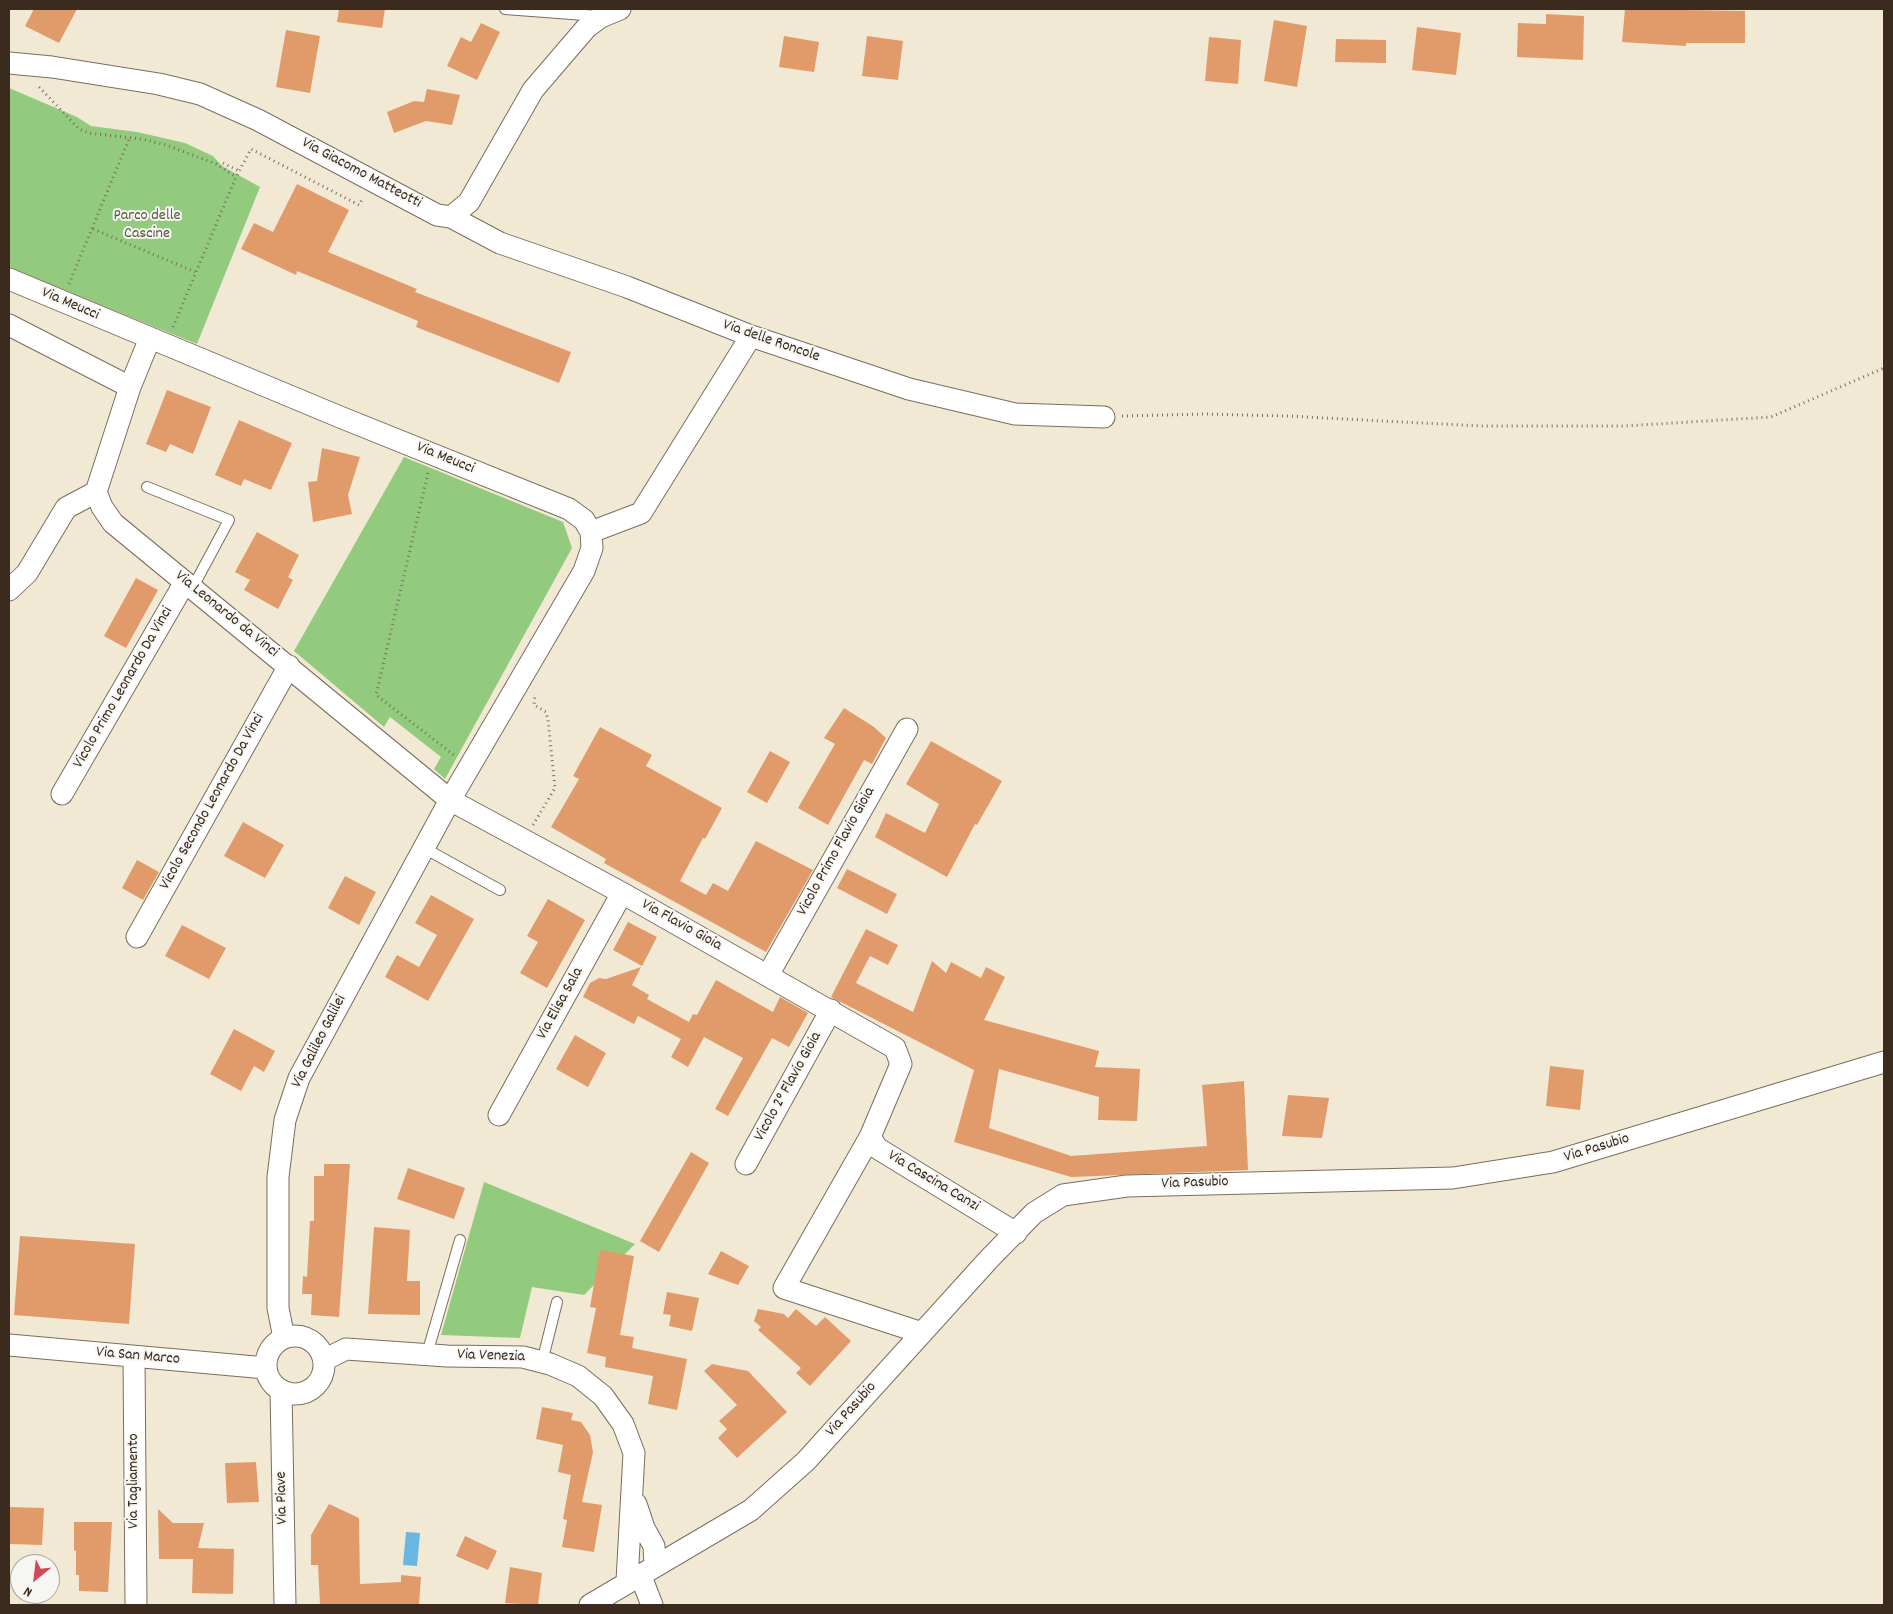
<!DOCTYPE html>
<html>
<head>
<meta charset="utf-8">
<style>
  body { margin:0 }
  #map { position:relative; width:1893px; height:1614px; overflow:hidden; background:#f2e9d5; font-family:Dekko,sans-serif }
  canvas { display:block }
  .frame { position:absolute; inset:0; border:10px solid #3b2a1e; pointer-events:none }
  .north { position:absolute; left:10px; top:1554px; width:50px; height:50px; box-sizing:border-box; background:#f6f6f2; border:1px solid #aba49d; border-radius:50%; rotate:209deg; font-size:14px; font-weight:700; line-height:20px; text-align:center; color:#3b2a1e }
  .north::after { content:''; display:block; margin:auto; width:18px; height:22px; background:#d1495b; clip-path:polygon(50% 0,100% 100%,50% 72%,0 100%) }
</style>
</head>
<body>
<div id="map">
<canvas width="1893" height="1614"></canvas>
<div class="frame"></div>
<div class="north">N</div>
</div>
<script>
const g = document.querySelector('canvas').getContext('2d');
g.lineJoin = 'round';
function fillPath(path, color) { g.fillStyle = color; g.fill(path, 'evenodd'); }
const shape = rows => new Path2D(rows.map(r => 'M' + r).join(''));
function stroke(path, color, width, dash) { g.strokeStyle = color; g.lineWidth = width; g.lineCap = dash ? 'butt' : 'round'; g.setLineDash(dash || []); g.stroke(path); }
function label(font, color, halo, rows, align = 'center') {
  g.font = font + ' Dekko,sans-serif'; g.lineWidth = 4; g.setLineDash([]); g.textBaseline = 'middle'; g.strokeStyle = halo; g.fillStyle = color; for (const [text, x, y, turn = 0] of rows) {
    g.save(); g.translate(x, y); g.rotate((+turn || 0) * Math.PI / 180); g.textAlign = isNaN(turn) ? turn : align; if (halo) g.strokeText(text, 0, 0); g.fillText(text, 0, 0); g.restore();
  }
}
const green = shape([
  [9,88,77,117,91,126,137,132,185,143,213,156,222,166,260,187,197,344,9,268],
  [404,457,563,522,572,548,445,779,434,769,441,757,390,717,384,727,294,651],
  [484,1182,635,1244,584,1295,532,1287,520,1338,441,1335]
]);
const water = shape([
  [406,1532,420,1533,417,1566,403,1565]
]);
const building = shape([
  [34,9,77,9,59,43,25,26],
  [339,9,385,9,382,28,337,22],
  [1625,9,1745,11,1745,43,1686,43,1686,46,1622,42],
  [1546,14,1584,16,1583,60,1517,57,1518,23,1546,24],
  [1274,20,1307,26,1297,87,1264,81],
  [481,23,500,32,477,80,447,66,461,37,471,42],
  [1417,27,1461,33,1456,75,1412,70],
  [286,30,320,36,310,93,276,87],
  [784,36,819,42,814,72,779,67],
  [867,36,903,41,898,80,862,76],
  [1209,37,1241,40,1238,84,1205,81],
  [1336,39,1386,40,1386,63,1335,62],
  [427,89,460,95,452,125,426,121,394,133,387,112,414,101,424,102],
  [297,184,349,210,328,252,417,289,415,292,571,352,559,383,416,327,418,321,297,271,296,275,241,249,254,223,273,232],
  [167,390,211,407,193,454,170,444,166,452,146,444],
  [239,420,292,443,271,490,244,479,241,486,215,475],
  [322,448,360,457,348,495,352,514,313,522,308,482,317,481],
  [257,532,299,555,288,577,293,580,278,609,244,590,250,580,235,572],
  [136,578,158,590,126,648,104,636],
  [844,708,874,727,886,738,872,764,864,760,828,825,798,808,835,744,824,738],
  [600,727,652,755,646,766,722,808,705,839,703,838,680,881,706,895,713,883,728,891,756,841,813,870,766,952,604,863,606,859,551,827,579,779,573,776],
  [931,741,1002,781,977,825,975,824,947,877,875,837,886,813,925,833,939,804,906,784],
  [770,751,790,762,767,803,747,792],
  [243,822,284,845,265,878,224,856],
  [137,860,159,872,143,900,122,888],
  [847,869,897,894,887,914,837,888],
  [345,876,376,892,359,925,328,908],
  [431,895,474,919,428,1001,385,977,397,955,419,967,437,935,415,923],
  [548,899,585,920,547,988,520,973,538,942,527,936],
  [628,922,657,937,642,966,613,950],
  [182,925,226,948,209,979,165,956],
  [866,929,898,945,888,965,870,956,856,983,913,1012,932,961,946,973,951,962,981,978,986,967,1005,977,984,1020,1099,1051,1095,1067,1140,1069,1137,1121,1098,1120,1099,1097,999,1069,989,1128,1071,1156,1207,1146,1202,1085,1244,1081,1248,1170,1071,1177,954,1142,974,1070,831,997],
  [641,967,632,985,649,995,647,999,689,1022,693,1014,697,1015,716,980,773,1012,780,997,808,1013,789,1047,772,1038,728,1116,715,1109,743,1058,704,1037,688,1067,671,1057,681,1039,638,1016,634,1024,583,997,590,983,599,978,606,979],
  [234,1029,275,1051,264,1072,254,1066,241,1091,210,1074],
  [575,1035,606,1053,588,1087,556,1069],
  [1550,1066,1584,1070,1580,1110,1546,1106],
  [1288,1095,1329,1098,1322,1138,1282,1136],
  [691,1152,709,1163,659,1252,640,1241],
  [324,1164,350,1164,339,1317,311,1315,312,1294,302,1294,303,1276,307,1277,310,1221,314,1221,314,1176,324,1176],
  [408,1168,465,1188,454,1219,397,1199],
  [374,1227,410,1230,407,1281,420,1281,420,1315,368,1314],
  [20,1236,135,1244,129,1324,14,1315],
  [600,1250,634,1256,620,1335,634,1337,632,1348,687,1359,677,1410,648,1404,653,1376,605,1367,606,1357,587,1353,596,1308,590,1307],
  [721,1251,749,1266,738,1285,708,1274],
  [667,1292,699,1298,692,1331,669,1326,671,1315,663,1314],
  [758,1309,784,1314,788,1318,796,1309,816,1326,825,1317,851,1341,810,1386,796,1373,801,1368,758,1330,761,1327,754,1321],
  [712,1364,748,1371,787,1412,737,1458,718,1438,727,1429,719,1421,737,1405,704,1371],
  [542,1407,573,1413,571,1420,581,1422,590,1435,593,1452,582,1502,602,1505,594,1552,562,1547,567,1520,563,1519,571,1475,558,1472,563,1445,536,1439],
  [256,1462,259,1502,227,1503,225,1463],
  [329,1504,359,1518,360,1584,401,1582,401,1575,421,1577,419,1605,320,1605,318,1565,311,1565,311,1535],
  [10,1507,44,1508,42,1545,9,1544],
  [158,1509,173,1523,204,1523,198,1548,234,1549,233,1594,192,1593,193,1559,159,1559],
  [74,1522,112,1522,108,1592,79,1591,79,1575,76,1575,76,1551,74,1550],
  [465,1536,497,1551,488,1570,456,1556],
  [510,1567,542,1573,538,1605,505,1603]
]);
const path = shape([
  [39,87,79,129,89,133,141,139,166,145,216,164,236,177],
  [223,163,239,171],
  [93,229,195,272],
  [69,284,129,139],
  [173,327,236,177,251,149,359,205,363,198],
  [1122,416,1206,414,1286,416,1482,426,1624,426,1771,417,1884,368],
  [428,473,376,695,454,755],
  [533,825,555,788,548,720,546,712,534,705,535,695]
]);
const service = shape([
  [505,9,598,16],
  [147,487,229,520,193,587],
  [424,848,500,890],
  [427,1354,460,1240],
  [542,1362,557,1302]
]);
const minor = shape([
  [9,63,52,67,159,84,200,94,258,120,437,215,451,217,500,243,627,287,751,336,909,389,1015,414,1104,417],
  [451,217,469,202,533,90,587,27,601,17,620,9],
  [9,279,340,417,569,509,584,520,591,532,592,548,584,571,450,800,299,1078,285,1120,278,1177,278,1308,284,1338],
  [9,325,130,387],
  [150,338,130,387,96,492,102,507,113,523,450,800,622,893,895,1048,901,1064,870,1137,784,1288,922,1333],
  [591,532,641,513,751,336],
  [9,590,27,573,66,508,96,492],
  [62,794,185,582],
  [137,937,289,666],
  [768,975,907,729],
  [499,1115,622,893],
  [870,1137,877,1148,1016,1233],
  [746,1164,831,1010],
  '266 1365a29 29 0 1 1 58 0a29 29 0 1 1-58 0Z',
  [9,1345,266,1368],
  [134,1357,136,1605],
  [324,1360,346,1349,447,1356,523,1357,550,1364,578,1376,603,1396,623,1424,634,1453,627,1581],
  [281,1390,285,1605],
  [636,1504,644,1528,654,1546,655,1566],
  [640,1574,652,1605],
  [590,1605,751,1510,806,1461,989,1259,1034,1213,1063,1195,1127,1186,1453,1178,1553,1162,1884,1062]
]);
const streetNames = [
  ["Via Giacomo Matteotti",361,174,28],
  ["Via Meucci",70,305,23],
  ["Via delle Roncole",771,342,19],
  ["Via Meucci",445,459,22],
  ["Via Leonardo da Vinci",226,615,39],
  ["Vicolo Primo Leonardo Da Vinci",124,688,-60],
  ["Vicolo Secondo Leonardo Da Vinci",213,802,-61],
  ["Vicolo Primo Flavio Gioia",837,852,-61],
  ["Via Flavio Gioia",681,926,29],
  ["Via Elisa Sala",561,1004,-61],
  ["Via Galileo Galilei",320,1042,-63],
  ["Vicolo 2° Flavio Gioia",789,1087,-61],
  ["Via Pasubio",1597,1149,-17],
  ["Via Cascina Canzi",933,1182,31],
  ["Via Pasubio",1195,1184,-2],
  ["Via San Marco",138,1357,5],
  ["Via Venezia",491,1357,2],
  ["Via Pasubio",852,1410,-48],
  ["Via Tagliamento",135,1481,-90],
  ["Via Piave",283,1498,-91]
];
const parkNames = [
  ["Parco delle",147,217],
  ["Cascine",147,235]
];
fillPath(green, '#93cb7e');
fillPath(water, '#68b6e2');
fillPath(building, '#e19b6a');
stroke(service, '#7b6d5e', 12);
stroke(minor, '#7b6d5e', 23);
stroke(path, '#7b6d5e', 3, [1, 4]);
stroke(service, '#fff', 10);
stroke(minor, '#fff', 21);
label('16px', '#3b2a1e', '#f6f6f2', streetNames);
label('16px', '#555a3b', '#f6f6f2', parkNames);
</script>
</body>
</html>
